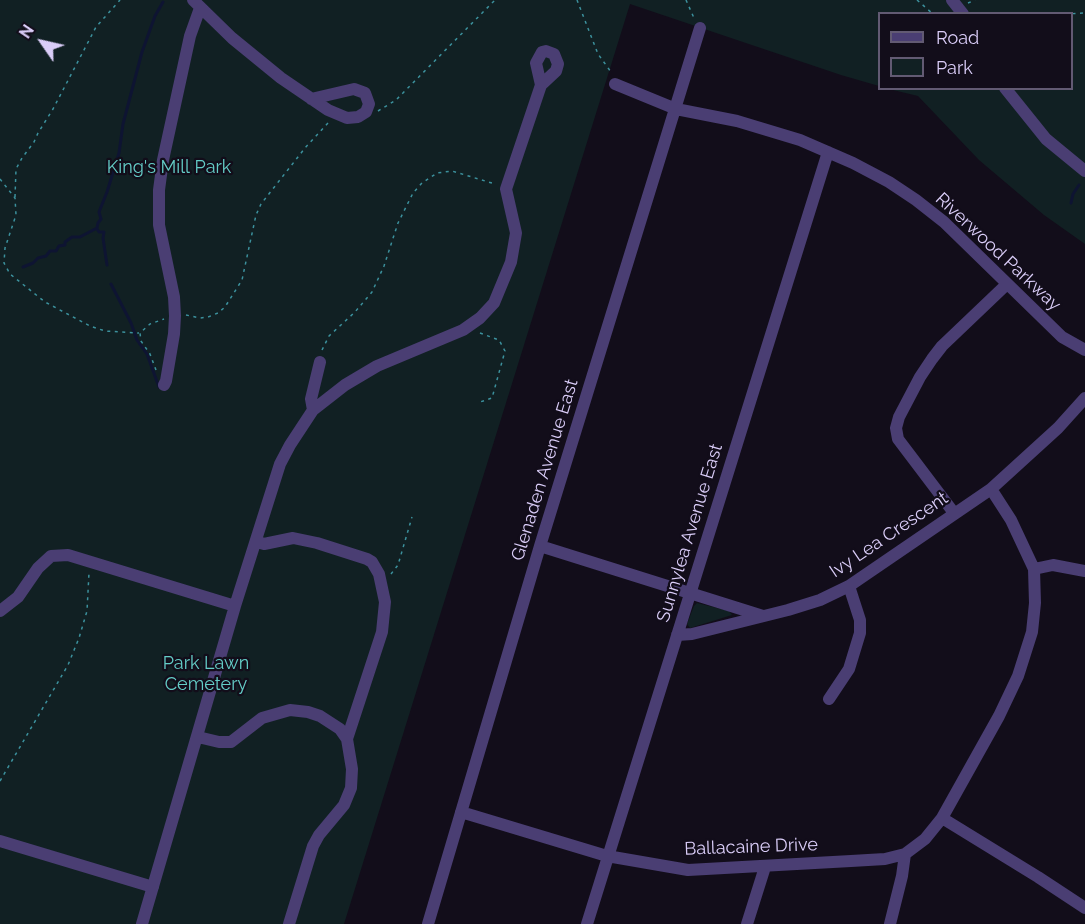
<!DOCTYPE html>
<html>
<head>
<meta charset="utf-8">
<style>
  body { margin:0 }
  #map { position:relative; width:1085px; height:924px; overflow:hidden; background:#120d1a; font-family:Raleway,sans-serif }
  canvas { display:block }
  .legend { position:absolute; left:878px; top:12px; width:195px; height:78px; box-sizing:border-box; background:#120d1a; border:2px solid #625a73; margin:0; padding:8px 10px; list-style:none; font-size:18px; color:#dacdf8 }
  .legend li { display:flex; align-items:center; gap:12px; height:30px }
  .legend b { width:30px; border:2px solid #625a73 }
  .north { position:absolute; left:12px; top:12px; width:60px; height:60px; -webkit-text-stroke:4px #120d1a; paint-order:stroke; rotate:304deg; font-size:16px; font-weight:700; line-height:24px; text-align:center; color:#dacdf8 }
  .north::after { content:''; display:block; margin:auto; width:21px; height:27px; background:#dacdf8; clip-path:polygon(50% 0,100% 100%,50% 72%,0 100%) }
</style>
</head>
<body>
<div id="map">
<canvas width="1085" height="924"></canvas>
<ul class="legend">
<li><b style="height:8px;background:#4a3e73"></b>Road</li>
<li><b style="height:16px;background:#112023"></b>Park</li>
</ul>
<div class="north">N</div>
</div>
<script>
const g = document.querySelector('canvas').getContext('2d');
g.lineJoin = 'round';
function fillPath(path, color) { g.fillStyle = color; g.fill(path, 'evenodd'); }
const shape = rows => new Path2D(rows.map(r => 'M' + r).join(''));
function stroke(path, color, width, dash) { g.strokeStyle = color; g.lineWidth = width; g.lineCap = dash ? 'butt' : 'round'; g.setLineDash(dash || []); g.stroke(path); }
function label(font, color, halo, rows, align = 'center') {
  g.font = font + ' Raleway,sans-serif'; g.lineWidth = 4.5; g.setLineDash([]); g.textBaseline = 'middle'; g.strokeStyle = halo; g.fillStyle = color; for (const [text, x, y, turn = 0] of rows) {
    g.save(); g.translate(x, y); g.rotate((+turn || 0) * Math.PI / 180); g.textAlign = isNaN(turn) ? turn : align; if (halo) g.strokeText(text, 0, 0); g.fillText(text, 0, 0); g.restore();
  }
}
const green = shape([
  [0,0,1085,0,1085,244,1044,215,979,160,918,96,889,89,1072,88,1072,14,880,14,879,86,841,75,630,4,344,924,0,924],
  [697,603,729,611,732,615,690,628,687,624,694,606]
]);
const stream = shape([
  [1071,203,1073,194,1079,185],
  [97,229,99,232,104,232,103,238,107,265],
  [23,267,33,263,38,258,46,256,50,251,56,251,59,246,65,245,65,242,72,237,80,237,97,228,98,223,101,219,99,212,107,192,119,153,123,124,142,52,155,16,163,2],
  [111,284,131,323,137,340,147,354,159,387]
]);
const path = shape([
  [577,0,598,54,611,72],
  [686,0,694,18],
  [917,0,933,14],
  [968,3,975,0],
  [1065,14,1085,13],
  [378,111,396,100,495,0],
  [0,179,15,198,16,215,5,248,4,263,10,274,45,302,90,326,105,331,139,333],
  [15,197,16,169,22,158,34,142,38,133,53,109,96,27,120,0],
  [186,315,200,318,208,317,218,313,225,307,242,280,256,215,261,204,305,148,328,123],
  [480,333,499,340,505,351,492,398,480,402],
  [322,350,329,336,355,312,372,292,384,266,398,223,413,193,422,183,437,173,452,171,495,184],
  [156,370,150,354,141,341,140,333,150,324,164,319],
  [391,574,398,565,412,517],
  [0,781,68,665,79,638,87,611,89,573]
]);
const minor = shape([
  [193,0,232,38,281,78,328,110,347,118,358,117,366,112,369,104,365,93,354,89,311,99],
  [952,0,963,14],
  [615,84,676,109,737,121,800,140,853,163,889,182,916,200,944,222,1062,337,1085,350],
  [1005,88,1046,139,1085,171],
  [164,385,166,381,174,334,175,316,174,297,159,225,159,190,163,160,190,36,200,8],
  [313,410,311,399,320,362],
  [954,513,898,439,896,428,899,417,920,377,932,359,942,346,1007,284],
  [257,542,264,544,293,538,317,543,367,559,372,562,379,574,385,602,382,632,347,739],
  [540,546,763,616],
  [1034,569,1053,565,1085,571],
  [0,611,18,597,38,568,51,556,68,555,235,606],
  [677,635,692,634,788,610,820,600,849,586,991,489,1058,428,1085,398],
  [829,699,849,669,860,633,860,620,849,586],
  [198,737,219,742,231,742,262,718,290,710,308,712,320,716,340,729,347,739,352,769,351,788,344,805,319,835,313,846,289,924],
  [461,812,607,856,688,870,851,861,885,859,905,854,925,839,942,818,999,716,1018,676,1032,632,1035,603,1034,569,1011,520,991,489],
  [942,818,1038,877,1085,908],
  [0,841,153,887],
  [142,924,235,606,280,464,290,445,313,410,345,385,377,366,463,330,480,318,494,303,511,262,516,233,506,189,541,85,536,63,542,52,546,51,554,54,558,64,556,71,541,85],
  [428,924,540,546,700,28],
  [587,924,828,152],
  [747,924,765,867],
  [890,924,902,876,905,854]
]);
const parkNames = [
  ["King's Mill Park",169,168],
  ["Park Lawn",206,664],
  ["Cemetery",206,685]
];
const streetNames = [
  ["Riverwood Parkway",998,252,43],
  ["Glenaden Avenue East",545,470,-73],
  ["Sunnylea Avenue East",690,533,-73],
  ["Ivy Lea Crescent",889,535,-34],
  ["Ballacaine Drive",751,847,-2]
];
fillPath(green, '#112023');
stroke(stream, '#0e1432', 3);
stroke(path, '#3c919d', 1.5, [3, 4.5]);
stroke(minor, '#4a3e73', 12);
label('18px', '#64cdc7', '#120d1a', parkNames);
label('18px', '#dacdf8', '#120d1a', streetNames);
</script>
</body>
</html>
